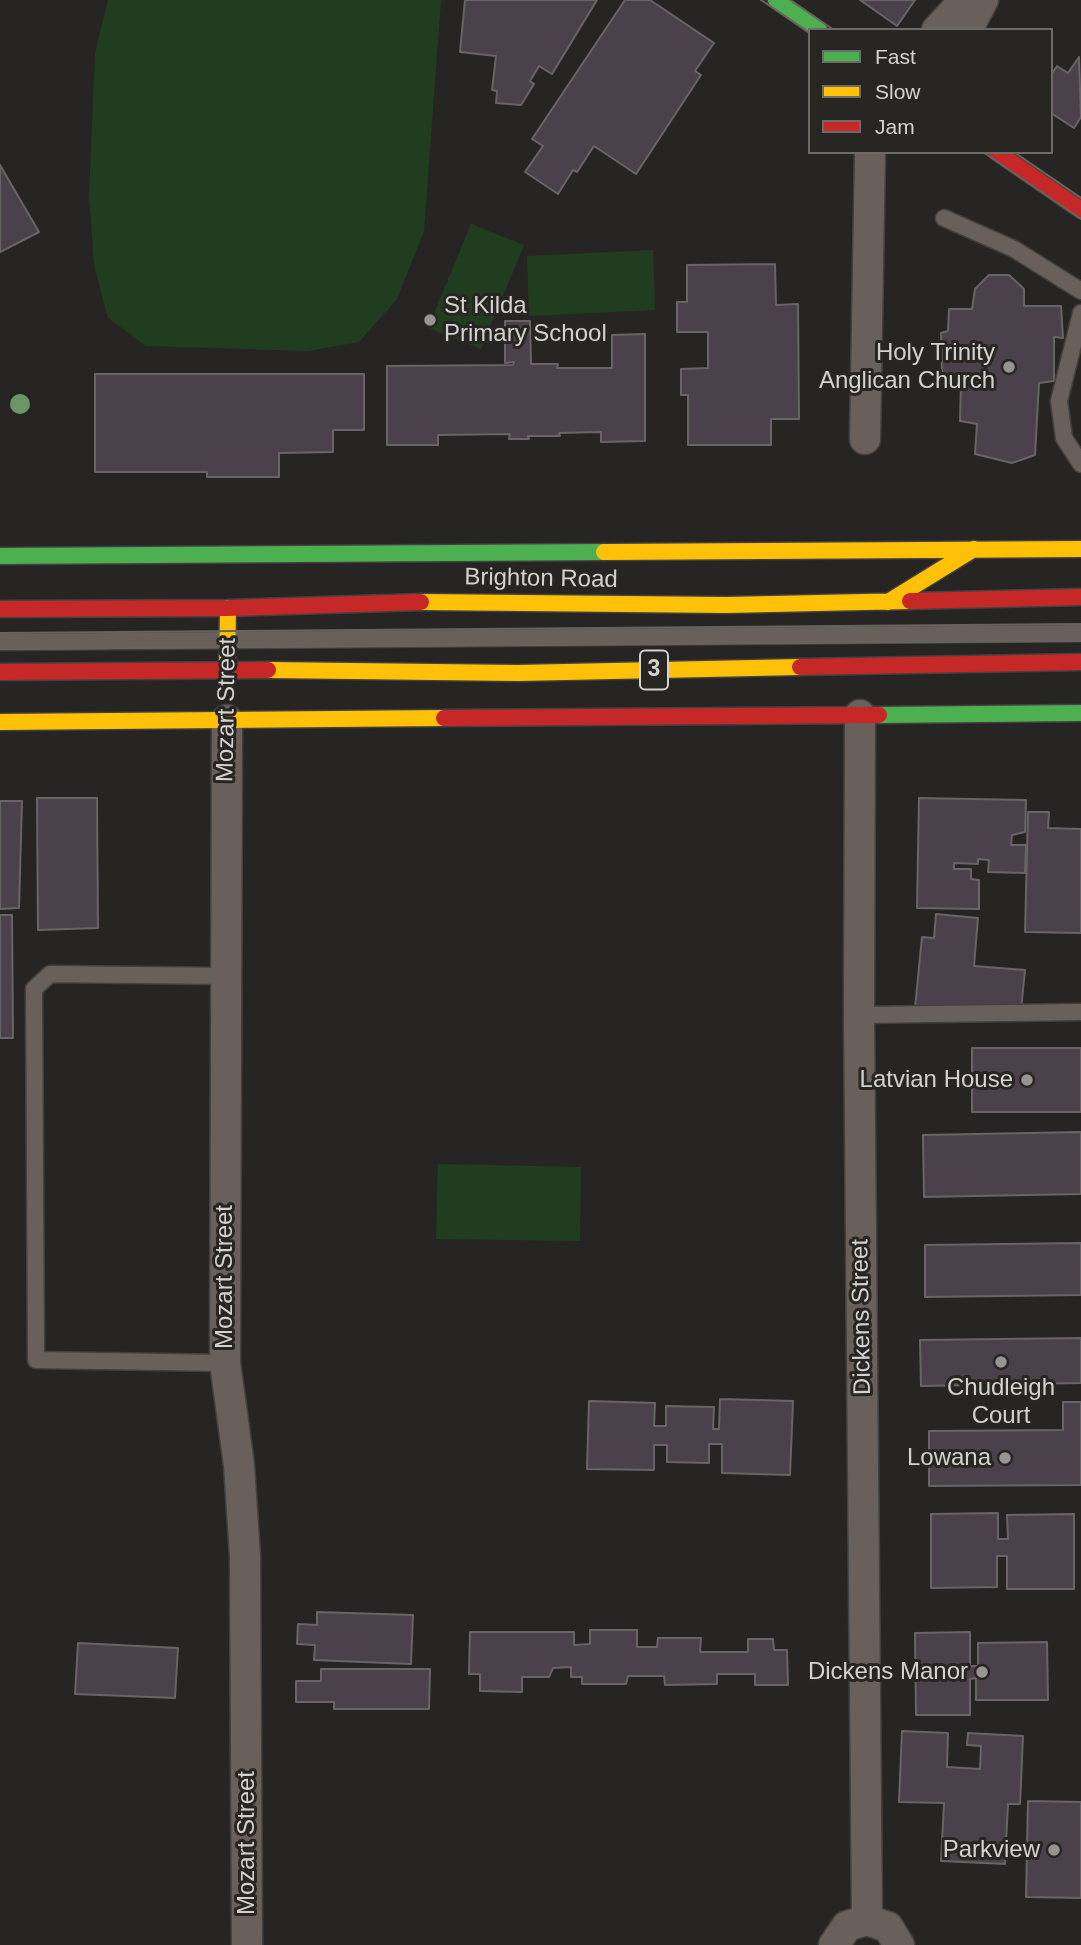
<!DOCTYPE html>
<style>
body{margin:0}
#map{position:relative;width:1081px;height:1945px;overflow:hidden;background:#272523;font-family:Helvetica,sans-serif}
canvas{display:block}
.legend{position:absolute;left:808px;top:28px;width:245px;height:126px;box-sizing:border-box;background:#282622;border:2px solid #6d6b68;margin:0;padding:9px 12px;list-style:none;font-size:21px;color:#d4d2d0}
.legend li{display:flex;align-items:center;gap:14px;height:35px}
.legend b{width:35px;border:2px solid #6d6b68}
</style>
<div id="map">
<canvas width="1081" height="1945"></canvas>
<ul class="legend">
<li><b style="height:9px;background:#4caf50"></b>Fast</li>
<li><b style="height:9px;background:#ffc107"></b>Slow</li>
<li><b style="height:9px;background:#c62828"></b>Jam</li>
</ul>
</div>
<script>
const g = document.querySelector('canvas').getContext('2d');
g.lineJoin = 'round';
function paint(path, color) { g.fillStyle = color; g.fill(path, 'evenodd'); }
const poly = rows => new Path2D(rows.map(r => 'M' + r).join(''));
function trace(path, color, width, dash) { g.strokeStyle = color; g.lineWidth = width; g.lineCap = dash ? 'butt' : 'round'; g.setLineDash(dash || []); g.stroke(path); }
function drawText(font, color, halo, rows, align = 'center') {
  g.font = font + ' Helvetica,sans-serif'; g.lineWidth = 6; g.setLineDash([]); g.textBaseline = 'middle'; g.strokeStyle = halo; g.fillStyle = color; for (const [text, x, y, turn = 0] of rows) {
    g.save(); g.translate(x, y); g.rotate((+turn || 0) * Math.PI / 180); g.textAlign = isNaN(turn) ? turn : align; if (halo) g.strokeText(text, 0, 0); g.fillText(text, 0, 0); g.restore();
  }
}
paint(poly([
 [108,0,441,0,424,231,397,299,359,342,308,351,146,346,108,318,94,265,89,195,95,53],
 [471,224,524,245,481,349,428,328],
 [653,250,655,310,529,316,527,256],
 [438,1164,581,1167,580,1241,436,1239]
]), '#213d1f');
const building = poly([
 [465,0,597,0,552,74,539,66,530,81,534,84,521,105,496,103,497,91,492,90,496,56,460,52,465,0],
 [625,0,650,0,714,43,695,71,701,75,636,174,594,146,577,172,573,170,558,194,525,172,543,146,532,139,625,0],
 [860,0,915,0,897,26,860,0],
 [1079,57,1081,117,1074,128,1051,113,1051,75,1057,66,1068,73,1079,57],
 [0,165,39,232,0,252,0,165],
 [775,264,776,305,798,304,799,419,771,419,771,445,688,445,688,395,681,395,681,369,708,368,708,332,677,332,677,302,687,302,687,265,775,264],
 [989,275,1009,275,1024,289,1024,306,1061,306,1063,338,1054,337,1054,381,1039,383,1035,455,1012,463,975,454,977,424,960,421,961,379,942,376,941,333,948,331,949,309,972,309,975,289,989,275],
 [505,321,530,321,531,364,558,364,557,368,612,368,612,335,645,334,645,441,601,442,601,432,559,433,560,436,528,436,529,439,509,439,510,434,438,435,438,445,387,445,387,366,513,365,514,362,505,363,505,321],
 [95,374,364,374,364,430,333,430,333,452,279,453,279,477,207,477,207,472,95,472,95,374],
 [37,798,97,798,98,928,38,930,37,798],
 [919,798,1026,800,1025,832,1012,835,1011,845,1026,845,1025,873,988,872,989,860,978,859,978,864,954,863,954,869,971,869,971,879,979,880,979,909,917,908,919,798],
 [0,801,22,801,19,908,0,909,0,801],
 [1028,812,1049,812,1048,828,1081,829,1081,933,1025,932,1028,812],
 [936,914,978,918,974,966,1025,970,1021,1010,964,1005,963,1013,915,1008,922,937,934,938,936,914],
 [0,915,12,915,13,1038,0,1038,0,915],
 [972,1048,1081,1048,1081,1112,972,1112,972,1048],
 [1081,1132,1081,1194,924,1197,923,1135,1081,1132],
 [1081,1243,1081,1295,925,1297,925,1245,1081,1243],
 [1081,1338,1081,1383,921,1386,920,1340,1081,1338],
 [720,1399,793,1401,790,1475,722,1473,722,1444,709,1444,709,1463,667,1462,667,1445,654,1445,654,1470,587,1469,589,1401,655,1403,654,1426,666,1426,666,1406,714,1407,713,1429,719,1429,720,1399],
 [1063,1402,1081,1402,1081,1485,929,1486,929,1431,1063,1430,1063,1402],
 [998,1513,998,1539,1008,1539,1007,1515,1074,1514,1074,1589,1007,1589,1007,1556,997,1556,997,1587,931,1588,931,1514,998,1513],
 [317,1612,413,1615,411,1664,314,1660,315,1645,297,1644,298,1624,317,1625,317,1612],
 [590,1630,637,1630,637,1647,657,1647,658,1638,701,1638,700,1652,748,1652,748,1639,773,1639,774,1650,787,1650,788,1685,755,1685,755,1674,717,1674,717,1684,665,1685,664,1676,628,1676,626,1684,582,1684,582,1677,571,1677,571,1667,553,1668,549,1677,522,1677,522,1692,480,1691,480,1674,469,1674,470,1632,574,1632,574,1645,590,1644,590,1630],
 [970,1632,970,1666,978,1666,978,1643,1047,1642,1048,1700,976,1700,976,1678,970,1679,970,1715,916,1715,915,1633,970,1632],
 [78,1643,178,1648,175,1698,75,1694,78,1643],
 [321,1669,430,1669,429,1709,334,1709,334,1702,296,1702,296,1681,321,1681,321,1669],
 [902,1731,948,1733,947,1767,980,1769,981,1746,967,1745,968,1733,1023,1736,1020,1804,1008,1804,1005,1864,941,1861,944,1803,899,1802,902,1731],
 [1028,1801,1081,1802,1081,1898,1026,1897,1028,1801]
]);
paint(building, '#4b414b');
trace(building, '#676565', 2);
const lane = poly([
 [944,218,1014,249,1081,291],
 [1081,313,1059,401,1064,438,1081,464],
 [0,642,1081,633],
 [859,1015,1081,1012],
 [225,1363,36,1360,34,989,50,974,225,976]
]);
const street = poly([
 [937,30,965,0],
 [967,30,983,0],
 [865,439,870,152],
 [860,715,859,1015,867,1920],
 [227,720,225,1363,239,1465,245,1556,247,1945],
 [834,1945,847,1926,867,1920,888,1927,899,1945]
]);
const fast = poly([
 [776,0,819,30],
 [0,556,604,552],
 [879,715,1081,713]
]);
const slow = poly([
 [604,552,1081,549],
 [421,602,726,605,910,601],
 [888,602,974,549],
 [227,670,228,608],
 [268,670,518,673,800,667],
 [0,722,444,718]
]);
const jam = poly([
 [997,152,1081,210],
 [910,601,1081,597],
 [0,609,228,608,421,602],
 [800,667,1081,662],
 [0,672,268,670],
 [444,718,879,715]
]);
trace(lane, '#424140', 19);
trace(street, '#424140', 33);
trace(fast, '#424140', 19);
trace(slow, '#424140', 19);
trace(jam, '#424140', 19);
trace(lane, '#69605b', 16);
trace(street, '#69605b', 30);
trace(fast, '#4caf50', 16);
trace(slow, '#ffc107', 16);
trace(jam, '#c62828', 16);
trace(poly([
 [761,0,810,33],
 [790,0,834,30],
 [983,152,1081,219],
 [1014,152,1081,198],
 [0,633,1081,624],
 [0,649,1081,641]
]), '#68635f', 2);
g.fillStyle = '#6d9668';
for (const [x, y] of [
 [20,404]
]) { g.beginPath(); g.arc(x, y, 10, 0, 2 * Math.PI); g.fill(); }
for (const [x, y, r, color] of [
 [430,320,7,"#979593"],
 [1009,367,7,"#979593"],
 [1027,1080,7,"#979593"],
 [1001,1362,7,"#979593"],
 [1005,1458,7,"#979593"],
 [982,1672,7,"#979593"],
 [1054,1850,7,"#979593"]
]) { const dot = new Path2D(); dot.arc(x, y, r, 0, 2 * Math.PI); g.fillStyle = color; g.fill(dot); trace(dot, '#282622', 2.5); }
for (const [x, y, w] of [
 [654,670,28]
]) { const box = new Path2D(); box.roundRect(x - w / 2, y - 19.5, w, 39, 5); g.fillStyle = '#282622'; g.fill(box); trace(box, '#d4d2d0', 2); }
drawText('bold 23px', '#d4d2d0', null, [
 ["3",654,670]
]);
drawText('24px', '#d4d2d0', '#282622', [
 ["St Kilda",444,306,"left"],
 ["Primary School",444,334,"left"],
 ["Holy Trinity",995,353],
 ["Anglican Church",995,381],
 ["Latvian House",1013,1080],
 ["Chudleigh",1001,1388,"center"],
 ["Court",1001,1416,"center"],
 ["Lowana",991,1458],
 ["Dickens Manor",968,1672],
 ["Parkview",1040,1850]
], 'right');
drawText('24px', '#d4d2d0', '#282622', [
 ["Brighton Road",541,579,1],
 ["Mozart Street",227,710,-89],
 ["Mozart Street",225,1277,-90],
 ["Dickens Street",862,1317,-91],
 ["Mozart Street",247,1843,-90]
]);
</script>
